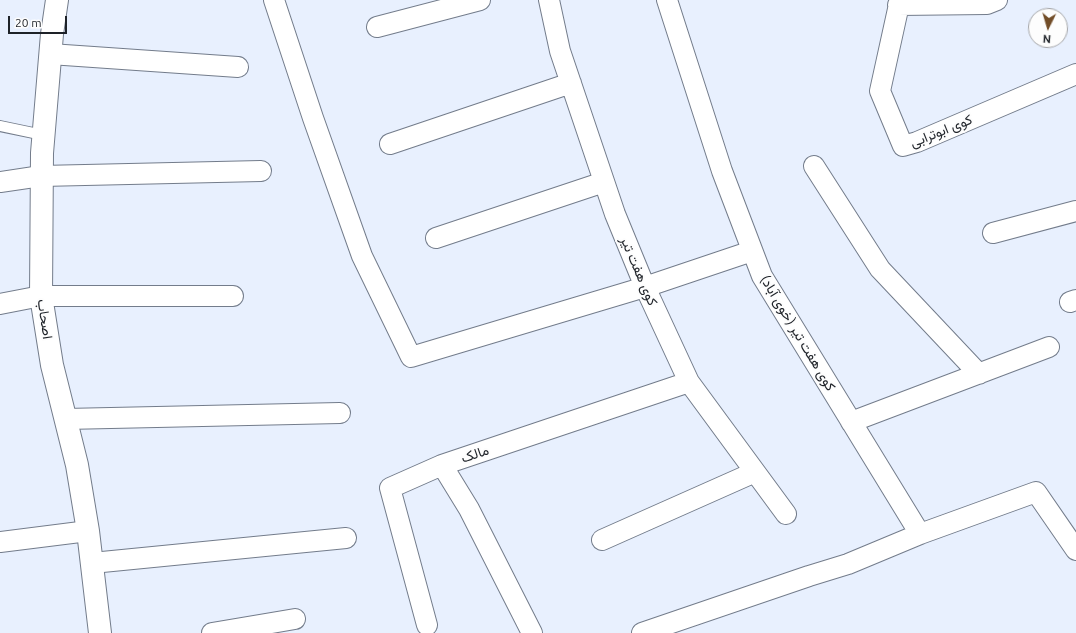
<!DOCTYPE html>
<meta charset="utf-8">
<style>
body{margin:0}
#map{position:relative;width:1076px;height:633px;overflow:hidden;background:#e8f0fe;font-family:Ubuntu,sans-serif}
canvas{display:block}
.north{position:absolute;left:1028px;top:8px;width:40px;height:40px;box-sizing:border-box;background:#fdfdfd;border:1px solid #a4a5a8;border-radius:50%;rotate:185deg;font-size:11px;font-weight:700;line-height:16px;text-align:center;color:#1e2228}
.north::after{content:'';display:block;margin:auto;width:14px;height:18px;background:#724d28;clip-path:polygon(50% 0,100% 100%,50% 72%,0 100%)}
.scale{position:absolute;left:8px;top:16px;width:59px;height:18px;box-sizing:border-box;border:2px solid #1e2228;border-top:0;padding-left:5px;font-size:12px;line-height:14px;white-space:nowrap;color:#1e2228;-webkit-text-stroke:3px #fdfdfd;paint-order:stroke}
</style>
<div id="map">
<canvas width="1076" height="633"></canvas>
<div class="north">N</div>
<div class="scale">20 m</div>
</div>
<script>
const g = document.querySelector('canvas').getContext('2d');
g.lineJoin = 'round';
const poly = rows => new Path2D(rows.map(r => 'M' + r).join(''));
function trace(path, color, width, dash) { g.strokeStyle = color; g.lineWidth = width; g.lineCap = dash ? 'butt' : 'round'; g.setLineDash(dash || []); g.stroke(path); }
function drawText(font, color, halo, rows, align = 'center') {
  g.font = font + ' Ubuntu,Vazirmatn,sans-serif'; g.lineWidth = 4; g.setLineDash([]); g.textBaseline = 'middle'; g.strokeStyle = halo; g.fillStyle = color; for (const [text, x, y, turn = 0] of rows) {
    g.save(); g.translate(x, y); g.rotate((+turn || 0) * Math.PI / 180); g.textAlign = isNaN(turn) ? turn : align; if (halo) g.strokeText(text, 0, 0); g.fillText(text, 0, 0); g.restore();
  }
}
const lane = poly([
 [0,126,43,135]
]);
const street = poly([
 [274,0,313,118,362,256,411,357,645,287,752,251],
 [549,0,560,51,615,214,645,287,689,382,786,514],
 [667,0,722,171,762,276,920,534,1036,492,1076,550],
 [900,0,880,91,903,146,917,142,1076,74],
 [898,5,987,4,997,0],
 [377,27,480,0],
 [50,54,238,67],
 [390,144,571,83],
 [814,166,880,269,979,374],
 [0,182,41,176,261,171],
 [993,233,1076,211],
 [436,238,604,182],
 [1070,302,1076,300],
 [0,304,41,296,233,296],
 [65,419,340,413],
 [851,422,1049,347],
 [602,540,755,472],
 [0,542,88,531],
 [92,563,346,538],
 [427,625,390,488,442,465],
 [212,633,295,619],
 [532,633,469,509,442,465,689,382],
 [642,633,809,576,848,564,920,534]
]);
const secondary = poly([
 [57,0,52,34,42,153,41,296,52,365,77,465,88,531,100,633]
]);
trace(lane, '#737c8b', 12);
trace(street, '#737c8b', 22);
trace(secondary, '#737c8b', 24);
trace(lane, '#fff', 10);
trace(street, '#fff', 20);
trace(secondary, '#fff', 22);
drawText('14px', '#1e2228', '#fdfdfd', [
 ["کوی ابوترابی",941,131,-22],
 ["کوی هفت تیر",639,271,67],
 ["اصحاب",45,319,82],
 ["کوی هفت تیر (خوی آباد)",798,333,59],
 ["مالک",475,454,-19]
]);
</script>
